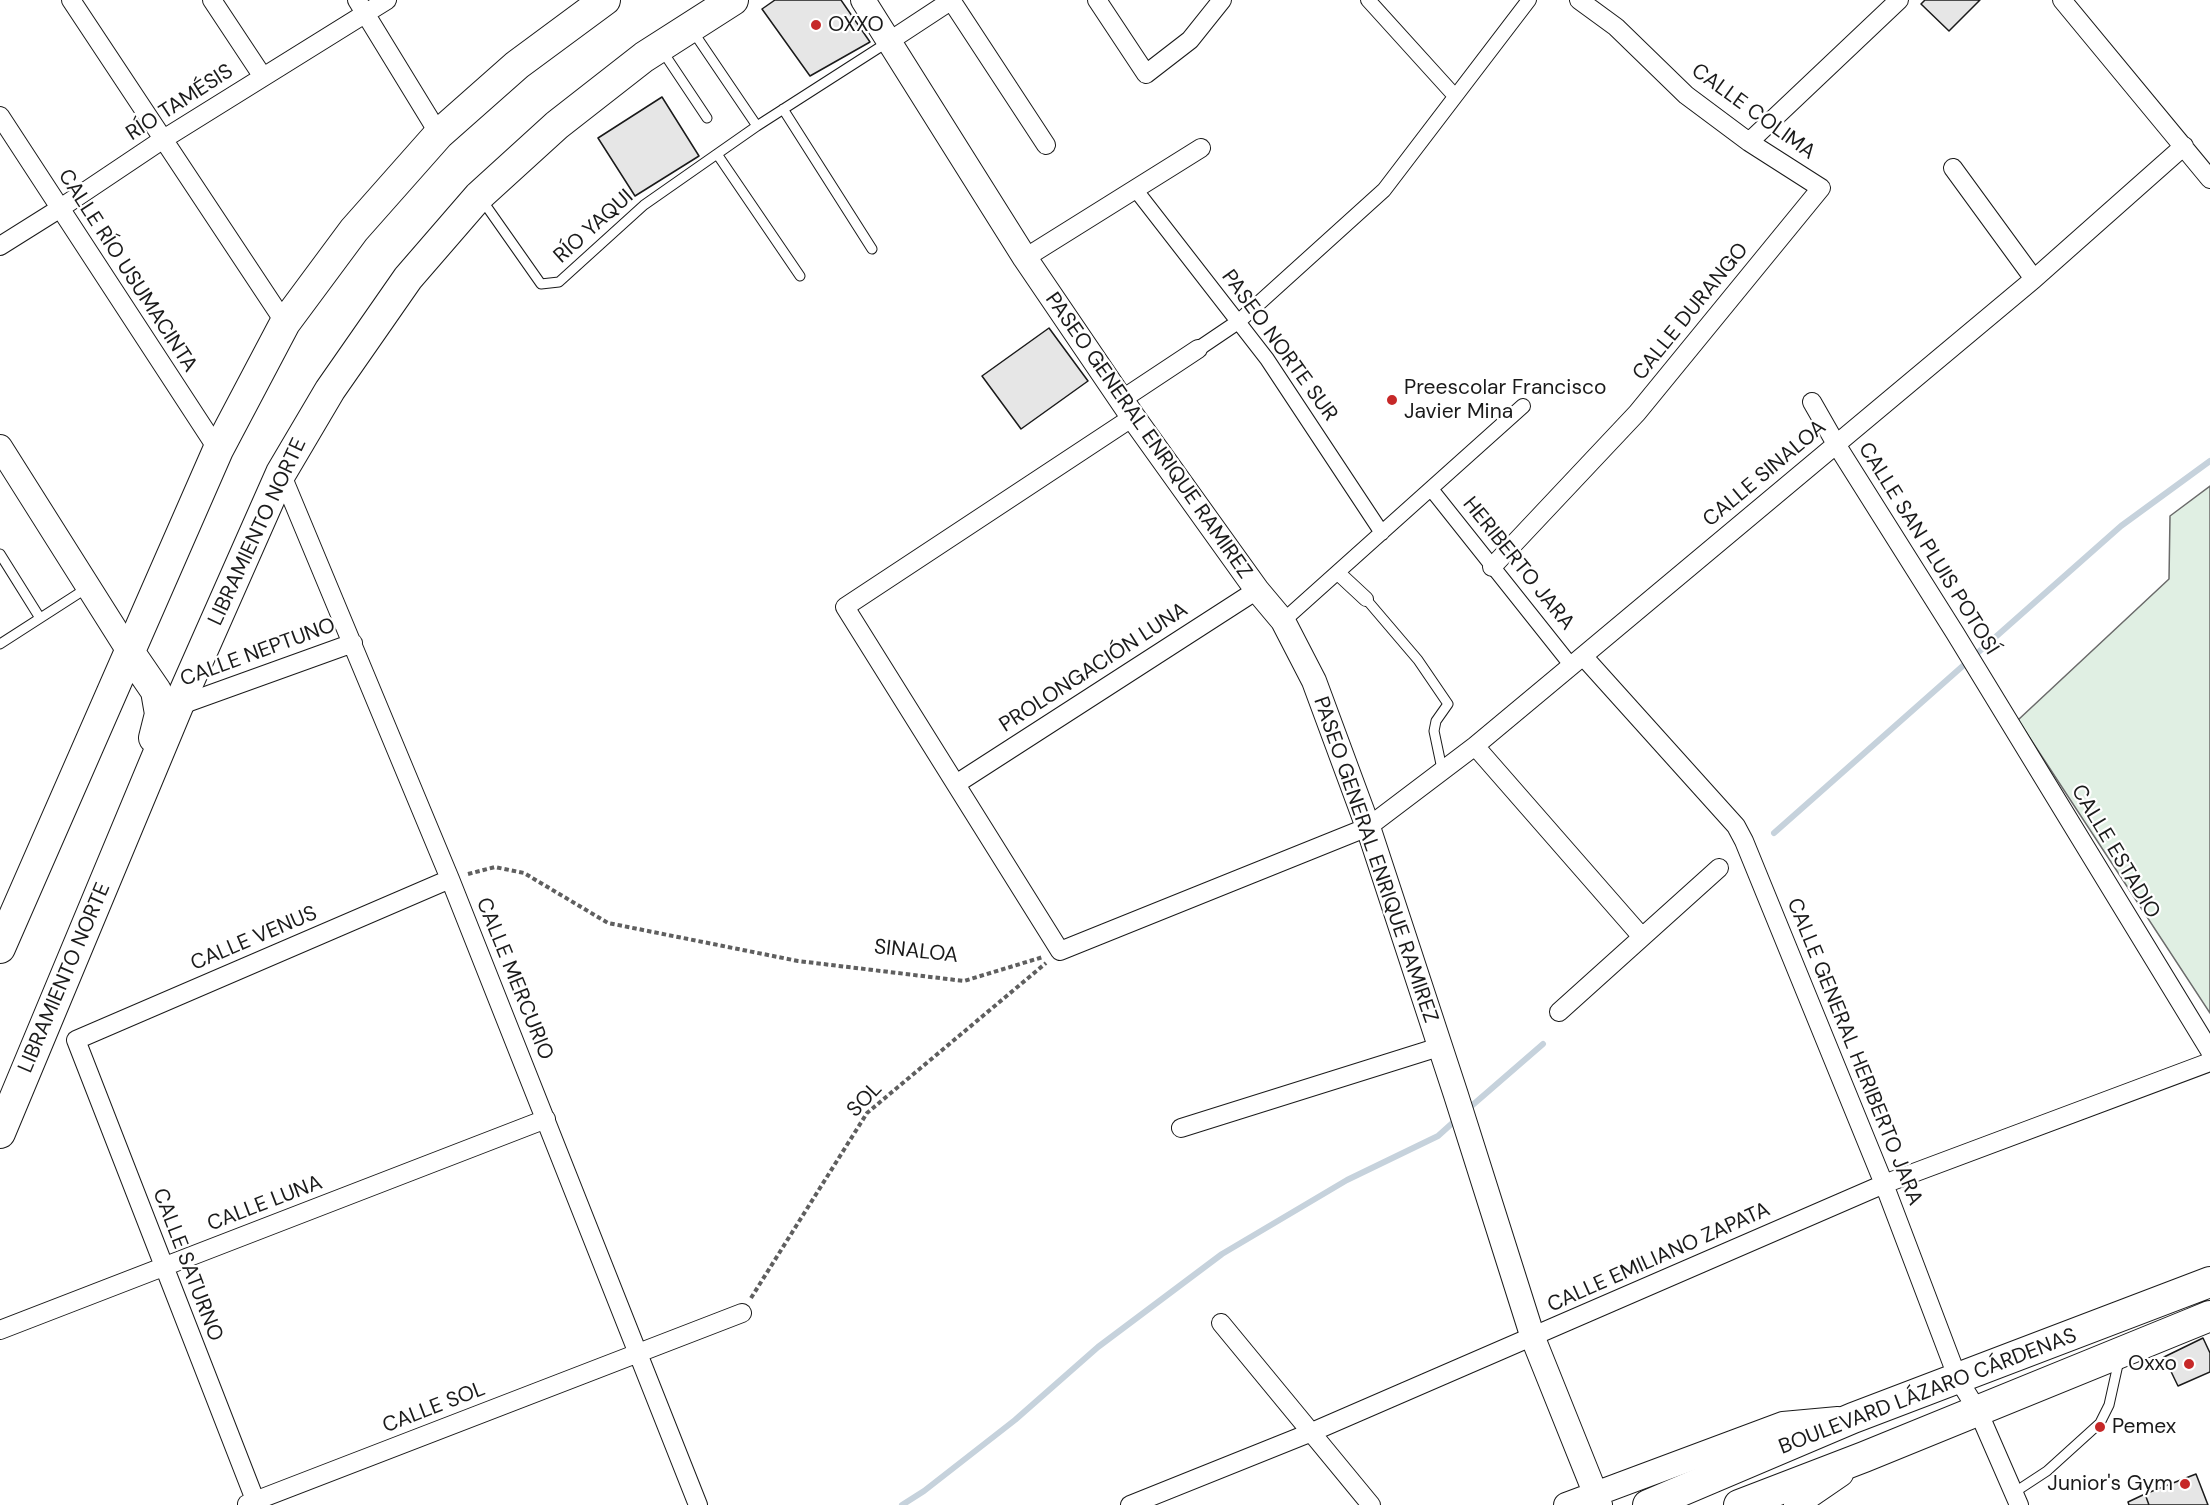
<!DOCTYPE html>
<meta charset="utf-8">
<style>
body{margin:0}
canvas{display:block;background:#fff}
</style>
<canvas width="2210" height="1505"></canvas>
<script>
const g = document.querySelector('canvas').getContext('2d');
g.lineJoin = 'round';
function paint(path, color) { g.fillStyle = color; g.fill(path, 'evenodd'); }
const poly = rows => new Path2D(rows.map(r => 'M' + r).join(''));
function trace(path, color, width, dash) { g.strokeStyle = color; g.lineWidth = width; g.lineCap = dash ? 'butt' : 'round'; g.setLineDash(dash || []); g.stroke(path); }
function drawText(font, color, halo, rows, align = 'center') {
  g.font = font + ' "DM Sans",sans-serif'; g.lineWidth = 4.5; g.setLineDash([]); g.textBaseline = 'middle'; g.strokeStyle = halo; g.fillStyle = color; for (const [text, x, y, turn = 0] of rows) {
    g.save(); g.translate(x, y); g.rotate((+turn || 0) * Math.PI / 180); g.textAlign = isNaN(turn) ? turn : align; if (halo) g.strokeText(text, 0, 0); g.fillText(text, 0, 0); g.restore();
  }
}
const green = poly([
 [2210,486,2210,1013,2018,720,2169,579,2170,516,2210,486]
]);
paint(green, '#e0efe3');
trace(green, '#6a6a6a', 1.5);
trace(poly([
 [1774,833,2121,526,2210,461],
 [1468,1109,1543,1044],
 [902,1505,924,1491,1015,1420,1098,1347,1222,1254,1347,1180,1438,1136,1458,1118]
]), '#c6d2dc', 6);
const building = poly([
 [775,0,841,0,870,42,810,76,762,9,775,0],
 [1925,0,1980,0,1949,31,1921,4,1925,0],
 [662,97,699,156,635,196,598,138,662,97],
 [1049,328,1088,381,1021,429,982,376,1049,328],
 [2203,1338,2210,1353,2210,1372,2178,1386,2164,1357,2203,1338],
 [2196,1474,2208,1505,2149,1505,2145,1494,2196,1474],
 [2145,1494,2149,1505,2129,1505,2128,1502,2145,1494]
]);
paint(building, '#e6e6e6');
trace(building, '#1a1a1a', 1.5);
const service = poly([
 [692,30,757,126],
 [661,49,707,118],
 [783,109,872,249],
 [717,154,800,276],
 [482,200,541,284,559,282,644,205,757,126,888,42],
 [0,554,40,618],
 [1366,599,1418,660,1448,704,1436,721,1434,731,1442,769],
 [0,644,87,588],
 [2015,1492,2047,1471,2100,1423,2109,1405,2119,1360]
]);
const pedestrian = poly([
 [1368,0,1455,96],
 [1135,189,1267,359,1382,533],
 [1198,349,1238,322,1384,190,1529,0],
 [1431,489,1571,665],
 [1338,573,1366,599],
 [1283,621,1523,406]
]);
const minor = poly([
 [71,0,285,323],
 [212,0,263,77],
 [357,0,439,134],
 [951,0,1046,145],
 [1097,0,1146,74,1190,40,1222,0],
 [2062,0,2210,179],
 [888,42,952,0],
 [0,116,218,450],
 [1749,142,1899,0],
 [1953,168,2034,279],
 [0,246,59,209,162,140,387,0],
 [1025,258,1201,148],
 [1121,400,1198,349],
 [1812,402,1836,444,1955,633,2210,1051],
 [1133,417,845,607,1060,951,1368,827,1475,746,1583,656,2034,279,2184,146],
 [281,473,450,879,698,1505],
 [1492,567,1637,413,1821,188,1749,142,1686,95,1616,27,1579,0],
 [1583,656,1736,826,1744,841,1884,1184,1958,1379,1978,1411,2019,1505],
 [178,706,353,643],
 [1475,746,1642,937],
 [956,784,1257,590],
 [1559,1012,1719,868],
 [1181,1128,1439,1047],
 [1221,1323,1371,1505],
 [0,1330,546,1119],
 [247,1504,742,1313],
 [257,1505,76,1040,450,879],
 [1130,1505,1312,1432,1884,1184,2210,1062]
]);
const tertiary = poly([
 [863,0,1025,258,1133,417,1257,590,1283,621,1314,681,1368,827,1456,1095,1533,1338,1600,1505],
 [0,447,130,653],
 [1566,1505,1783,1424,1838,1419],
 [1796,1505,1841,1474]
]);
const primary = poly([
 [130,653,156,691,160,714,154,738],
 [0,948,218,450,285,323,354,230,439,134,517,65,605,0],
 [0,1133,178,706,281,473,330,390,408,278,479,196,557,125,644,57,733,0],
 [1648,1505,1853,1418,2210,1282],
 [1739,1505,1864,1457,2210,1316]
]);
trace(service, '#1a1a1a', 11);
trace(pedestrian, '#1a1a1a', 16);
trace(minor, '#1a1a1a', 20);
trace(tertiary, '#1a1a1a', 26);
trace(primary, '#1a1a1a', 32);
trace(poly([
 [468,874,495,867,524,873,608,923,798,961,964,981,1043,957],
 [751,1298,867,1113,1046,963]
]), '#5f5f5f', 4, [4.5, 3]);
trace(service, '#fff', 9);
trace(pedestrian, '#fff', 14);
trace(minor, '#fff', 18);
trace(tertiary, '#fff', 24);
trace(primary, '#fff', 30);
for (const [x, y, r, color] of [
 [816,25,6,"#c62828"],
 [1392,400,6,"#c62828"],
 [2189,1364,6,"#c62828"],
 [2100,1427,6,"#c62828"],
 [2185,1484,6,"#c62828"]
]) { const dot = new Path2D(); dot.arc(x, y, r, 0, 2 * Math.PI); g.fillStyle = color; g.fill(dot); trace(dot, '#fff', 2); }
drawText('21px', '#1a1a1a', '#fff', [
 ["OXXO",828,25],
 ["Preescolar Francisco",1404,388],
 ["Javier Mina",1404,412],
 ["Oxxo",2177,1364,"right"],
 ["Pemex",2112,1427],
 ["Junior's Gym",2173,1484,"right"]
], 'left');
drawText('21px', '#1a1a1a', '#fff', [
 ["RÍO TAMÉSIS",180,103,-33],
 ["CALLE COLIMA",1753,112,36],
 ["RÍO YAQUI",594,227,-42],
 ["CALLE RÍO USUMACINTA",127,271,57],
 ["CALLE DURANGO",1691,312,-51],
 ["PASEO NORTE SUR",1279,346,54],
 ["PASEO GENERAL ENRIQUE RAMIREZ",1148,436,55],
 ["CALLE SINALOA",1765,474,-40],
 ["LIBRAMIENTO NORTE",258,532,-65],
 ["CALLE SAN PLUIS POTOSÍ",1928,549,58],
 ["HERIBERTO JARA",1518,564,51],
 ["CALLE NEPTUNO",258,653,-20],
 ["PROLONGACIÓN LUNA",1094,668,-33],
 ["CALLE ESTADIO",2115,852,59],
 ["PASEO GENERAL ENRIQUE RAMIREZ",1375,860,71],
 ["CALLE VENUS",254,939,-23],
 ["SINALOA",916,952,6],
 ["LIBRAMIENTO NORTE",65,978,-67],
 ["CALLE MERCURIO",514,979,68],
 ["CALLE GENERAL HERIBERTO JARA",1854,1052,68],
 ["SOL",865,1100,-46],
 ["CALLE LUNA",265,1204,-21],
 ["CALLE EMILIANO ZAPATA",1659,1258,-24],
 ["CALLE SATURNO",187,1265,69],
 ["BOULEVARD LÁZARO CÁRDENAS",1928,1392,-21],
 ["CALLE SOL",434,1408,-21]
]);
</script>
